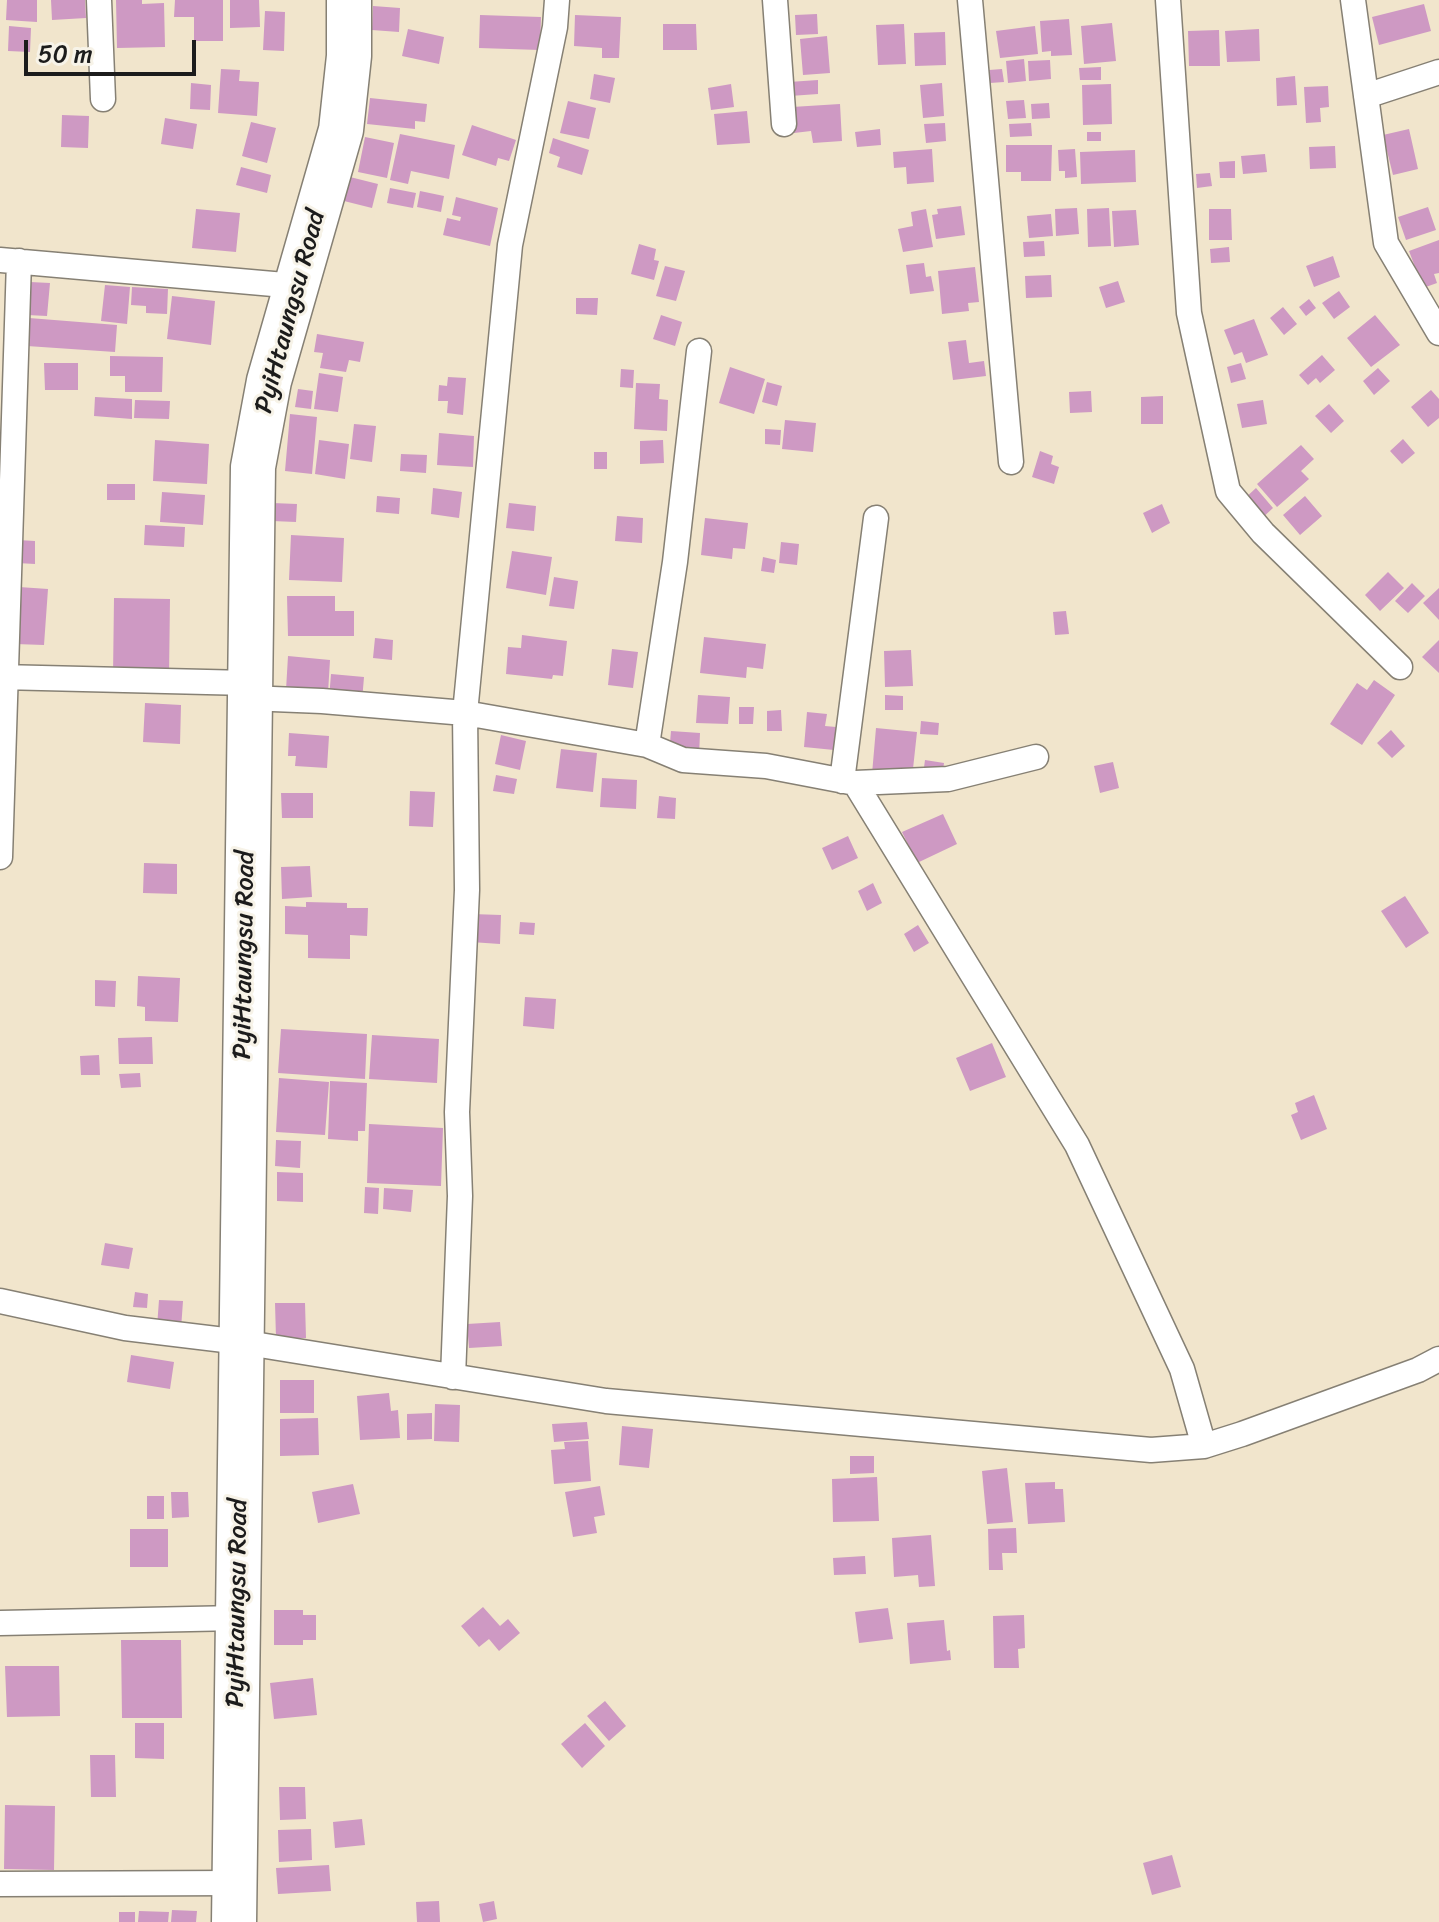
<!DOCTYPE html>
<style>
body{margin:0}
#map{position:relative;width:1439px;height:1922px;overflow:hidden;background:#f1e5cc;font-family:Sriracha,sans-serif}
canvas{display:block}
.scale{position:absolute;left:24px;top:40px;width:172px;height:36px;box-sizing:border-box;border:4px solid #1c1c1c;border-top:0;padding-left:10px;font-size:24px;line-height:28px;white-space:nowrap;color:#1c1c1c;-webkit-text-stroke:6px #f7f3e8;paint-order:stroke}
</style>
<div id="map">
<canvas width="1439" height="1922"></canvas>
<div class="scale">50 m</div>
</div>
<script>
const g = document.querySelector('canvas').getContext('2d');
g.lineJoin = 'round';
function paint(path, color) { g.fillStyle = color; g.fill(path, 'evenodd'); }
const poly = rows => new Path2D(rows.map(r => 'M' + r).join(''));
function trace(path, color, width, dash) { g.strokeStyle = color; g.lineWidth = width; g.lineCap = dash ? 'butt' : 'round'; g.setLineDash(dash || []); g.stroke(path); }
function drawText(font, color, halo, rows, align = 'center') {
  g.font = font + ' Sriracha,sans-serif'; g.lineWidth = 6; g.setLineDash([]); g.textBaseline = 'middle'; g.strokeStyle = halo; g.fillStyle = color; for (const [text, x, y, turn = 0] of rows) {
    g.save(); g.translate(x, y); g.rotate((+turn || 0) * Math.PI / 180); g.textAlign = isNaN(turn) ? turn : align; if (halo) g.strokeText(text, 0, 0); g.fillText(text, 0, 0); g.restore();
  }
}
paint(poly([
 [7,0,37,0,37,22,6,20],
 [51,0,85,0,86,18,52,20],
 [116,0,142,0,142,4,164,3,165,47,117,48],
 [175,0,223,0,223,41,194,41,194,17,174,17],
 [230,0,259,0,260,27,230,28],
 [1424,4,1431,31,1379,45,1372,17],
 [373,6,400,8,399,32,372,30],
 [265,11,285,12,284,51,263,50],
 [817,14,818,34,796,35,795,15],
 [480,15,541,17,540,50,479,48],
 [575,15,621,17,619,58,602,58,602,48,574,46],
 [1069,19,1072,55,1051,56,1051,51,1042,52,1040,21],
 [1112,23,1116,61,1084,64,1081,26],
 [663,24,696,24,697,50,663,50],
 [904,24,906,64,878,65,876,25],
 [9,26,31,28,30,52,8,51],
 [1035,26,1038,54,1000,58,996,31],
 [408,29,444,37,439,64,402,56],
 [1259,29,1260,61,1227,62,1225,31],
 [1219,30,1220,66,1189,66,1188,31],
 [945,32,946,65,915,66,914,33],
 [827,36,830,73,803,75,800,39],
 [1024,59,1026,81,1008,83,1006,61],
 [1050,60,1051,79,1029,81,1028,61],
 [1101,67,1101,80,1080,80,1079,68],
 [221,69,240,70,239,81,259,82,257,116,218,113],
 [1002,69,1004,82,990,83,989,70],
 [594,74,615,78,610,103,590,99],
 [1295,76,1297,105,1277,106,1276,78],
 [818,80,818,94,790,96,789,82],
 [191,83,211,85,210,110,190,109],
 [942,83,944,116,923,118,920,85],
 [731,84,734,107,711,110,708,88],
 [1111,84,1112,124,1083,125,1082,85],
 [1328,86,1329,107,1320,108,1321,122,1306,123,1304,87],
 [370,98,427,104,425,122,415,121,415,129,367,124],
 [1024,100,1026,118,1008,119,1006,101],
 [568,101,596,108,589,139,560,133],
 [1049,103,1050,118,1032,119,1031,104],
 [840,104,842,141,813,143,811,131,794,133,792,107],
 [747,111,750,143,717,145,714,114],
 [62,115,89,116,88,148,61,147],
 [165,118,197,124,193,149,161,144],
 [251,122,276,128,267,163,242,156],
 [945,123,946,141,926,143,924,124],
 [1031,123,1032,136,1010,137,1009,124],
 [472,125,516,140,509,161,498,158,496,166,462,155],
 [880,129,881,145,857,147,855,132],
 [1409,129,1418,169,1393,175,1383,135],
 [1087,132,1101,132,1101,141,1087,141],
 [400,134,455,145,449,179,411,171,408,184,390,180],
 [365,137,394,143,387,178,358,172],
 [553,138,589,150,582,175,557,167,560,157,549,153],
 [1006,145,1052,145,1051,181,1021,181,1021,172,1006,172],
 [1335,146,1336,168,1310,169,1309,147],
 [932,149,934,182,907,184,906,167,894,168,893,152],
 [1075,149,1077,177,1065,178,1065,171,1059,171,1058,150],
 [1135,150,1136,182,1081,184,1080,152],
 [1265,154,1267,172,1243,174,1241,156],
 [1235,161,1235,178,1220,178,1219,162],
 [241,167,271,175,267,193,236,185],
 [1210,173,1212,186,1197,188,1196,174],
 [350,177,378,184,372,208,344,201],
 [390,188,416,193,413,208,387,203],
 [420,191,444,196,441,212,417,207],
 [456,197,498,208,490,246,443,235,447,218,460,221,461,217,452,215],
 [961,206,965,235,936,239,932,215,938,214,937,209],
 [1428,207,1436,230,1406,240,1398,217],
 [1077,208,1079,234,1056,236,1055,209],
 [1109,208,1111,246,1088,247,1087,209],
 [196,209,240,213,236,252,192,248],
 [926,209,933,247,903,252,898,229,913,226,911,212],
 [1209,209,1231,209,1232,240,1209,240],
 [1136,210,1139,245,1114,247,1112,211],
 [1051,214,1053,236,1029,238,1027,216],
 [1439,240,1439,273,1434,274,1437,283,1423,288,1409,251],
 [1044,241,1045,256,1024,257,1023,242],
 [639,244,656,249,654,260,659,261,654,280,631,274],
 [1229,247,1230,262,1211,263,1210,249],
 [1333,256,1340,277,1314,287,1306,266],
 [924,263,926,277,931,276,934,291,910,294,906,265],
 [665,266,685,271,676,301,656,296],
 [975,267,979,302,968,303,969,311,942,314,938,271],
 [1051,275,1052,297,1026,298,1025,276],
 [1118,281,1125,302,1106,308,1099,287],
 [30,282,50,283,47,316,27,315],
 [105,285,130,287,127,324,101,321],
 [132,287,168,289,167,314,146,313,146,306,131,305],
 [1339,291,1350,307,1334,319,1322,303],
 [172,296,215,301,211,345,167,339],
 [576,298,598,298,597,315,576,314],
 [1309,299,1316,308,1306,316,1299,307],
 [1283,307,1297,324,1284,335,1270,318],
 [661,315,682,322,675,346,653,339],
 [1375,315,1400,345,1371,367,1347,338],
 [29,318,117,325,115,352,27,346],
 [1254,319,1268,355,1246,363,1242,352,1234,355,1224,330],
 [317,334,364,342,360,362,349,360,346,372,320,368,323,353,314,352],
 [966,340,969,363,984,361,986,376,953,380,948,342],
 [1322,355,1335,370,1320,383,1316,378,1308,385,1299,375],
 [110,356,163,357,162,392,125,392,125,376,110,376],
 [44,363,78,363,78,390,45,390],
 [1241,363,1246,379,1231,383,1227,367],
 [730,367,765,379,754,414,719,403],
 [1378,368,1390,381,1374,395,1363,381],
 [621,369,634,370,633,388,620,387],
 [319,373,343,377,338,412,314,409],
 [448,377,466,378,463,415,447,413,448,401,438,401,439,385,447,386],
 [767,382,782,386,777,406,762,402],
 [636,383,660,384,659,399,668,400,667,431,634,429],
 [298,389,313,391,311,409,295,407],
 [1431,390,1439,399,1439,418,1428,427,1411,407],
 [1091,391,1092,412,1070,413,1069,392],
 [1163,396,1163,424,1141,424,1141,397],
 [95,397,132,399,132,419,94,416],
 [135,400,170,401,169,419,134,418],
 [1263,400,1267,424,1242,428,1237,404],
 [1329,404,1344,421,1331,433,1315,416],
 [290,414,317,417,312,474,285,471],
 [785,420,816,423,813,452,782,449],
 [354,424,376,426,372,462,350,459],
 [765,429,781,430,780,445,765,444],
 [439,433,474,436,473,467,437,465],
 [1403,439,1415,453,1402,464,1390,451],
 [155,440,209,444,207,484,153,481],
 [319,440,349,444,345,479,315,474],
 [663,440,664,463,640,464,640,441],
 [1301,445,1314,459,1301,471,1309,479,1277,507,1257,484],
 [1040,451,1053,456,1051,464,1059,467,1054,484,1032,477],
 [594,452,607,452,607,469,594,469],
 [401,454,427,455,426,473,400,471],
 [107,484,135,484,135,500,107,500],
 [433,488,462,492,459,518,431,514],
 [1256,488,1273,508,1260,520,1243,500],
 [162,492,205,495,203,525,160,522],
 [377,496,400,498,399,514,376,512],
 [1305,496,1322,516,1300,535,1283,515],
 [272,503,297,504,296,522,272,521],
 [509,503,536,506,534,531,506,528],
 [1162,504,1170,523,1152,533,1143,513],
 [617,516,643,518,642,543,615,541],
 [705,518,748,523,745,549,733,548,732,559,701,555],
 [145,525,185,527,184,547,144,545],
 [291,535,344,538,342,582,289,580],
 [18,540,35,541,35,564,17,563],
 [781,542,799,544,797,565,779,563],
 [512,551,552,557,546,595,506,588],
 [763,557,776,560,774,573,761,571],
 [1388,572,1404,588,1380,611,1365,595],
 [554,577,578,581,574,609,549,606],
 [1412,583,1425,596,1408,613,1395,601],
 [19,587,48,589,44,645,15,644],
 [1439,588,1439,620,1423,603],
 [287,596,335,596,335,611,354,611,354,636,288,636],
 [114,598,170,599,169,677,113,676],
 [1066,611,1069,634,1055,635,1053,612],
 [522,635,567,641,563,676,553,675,552,679,506,674,508,647,521,648],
 [704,637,766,644,763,669,747,667,746,678,700,673],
 [375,638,393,640,392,660,373,658],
 [1439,640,1439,673,1422,657],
 [612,649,638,652,633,688,608,685],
 [911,650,913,686,885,687,884,651],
 [288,656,330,660,328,693,286,690],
 [331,674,364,677,362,701,329,699],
 [1374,680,1395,695,1362,745,1330,724,1357,683,1367,690],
 [698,695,730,697,728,724,696,723],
 [885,695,903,696,903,710,885,710],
 [145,703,181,705,180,744,143,742],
 [739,707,754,707,753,724,739,724],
 [781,710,782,731,767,731,767,711],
 [807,712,827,714,825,726,836,727,834,750,804,747],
 [921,721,939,723,938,735,920,734],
 [876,728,917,732,912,778,872,774],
 [1391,730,1405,746,1392,758,1377,743],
 [671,731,700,733,699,756,669,754],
 [289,733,329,736,327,768,295,766,296,756,288,756],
 [501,735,526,741,520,770,495,764],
 [561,749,597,753,593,792,556,788],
 [925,760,944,763,942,778,923,775],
 [1113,762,1119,788,1100,793,1094,766],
 [496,775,517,779,514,794,493,791],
 [602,778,637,780,636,809,600,807],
 [410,791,435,792,433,827,409,826],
 [281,793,313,793,313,818,282,818],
 [659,796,676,798,675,819,657,818],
 [943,814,957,844,917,863,902,832],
 [848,836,858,858,832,870,822,848],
 [144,863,177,864,177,894,143,893],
 [310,866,312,897,282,899,281,867],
 [873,883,882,903,867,911,858,891],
 [1405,896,1429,933,1406,948,1381,911],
 [306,902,347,903,347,908,368,908,367,936,350,935,350,959,308,958,308,935,285,934,285,906,306,907],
 [472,914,501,915,500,944,471,942],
 [520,922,535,923,534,935,519,934],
 [918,925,929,943,914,952,904,934],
 [138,976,180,978,178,1022,145,1021,145,1007,137,1006],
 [95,980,116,981,115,1007,95,1006],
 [525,997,556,999,554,1029,523,1026],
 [281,1029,367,1034,365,1079,278,1073],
 [372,1035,439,1039,437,1083,369,1079],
 [152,1037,153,1064,119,1064,118,1038],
 [992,1043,1006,1077,970,1091,956,1058],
 [99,1055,100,1075,81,1075,80,1056],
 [140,1073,141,1087,121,1088,119,1074],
 [279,1078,329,1082,325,1135,276,1132],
 [330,1081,367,1083,365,1131,358,1131,358,1141,328,1139],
 [1314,1095,1327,1129,1301,1140,1291,1115,1298,1112,1295,1103],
 [369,1124,443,1128,441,1186,367,1183],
 [276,1140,301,1141,300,1168,275,1166],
 [277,1172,303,1173,303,1202,277,1201],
 [365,1187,379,1188,378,1214,364,1213],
 [384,1188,413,1190,411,1212,383,1209],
 [105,1243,133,1248,129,1269,101,1265],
 [135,1292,148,1294,147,1308,133,1307],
 [159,1300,183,1301,181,1329,157,1327],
 [275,1303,305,1303,306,1338,276,1338],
 [500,1322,502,1346,469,1348,467,1324],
 [131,1355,174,1362,170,1389,127,1382],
 [280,1380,314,1380,314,1413,280,1413],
 [389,1393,391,1411,398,1410,400,1438,360,1440,357,1396],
 [435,1404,460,1405,459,1442,434,1441],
 [432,1413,432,1439,407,1440,407,1414],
 [318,1418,319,1455,280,1456,280,1419],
 [587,1422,589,1439,554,1442,552,1424],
 [622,1426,653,1429,649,1468,619,1465],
 [588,1441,591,1481,554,1484,551,1450,565,1449,564,1442],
 [850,1456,874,1456,874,1473,850,1474],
 [1007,1468,1013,1522,987,1524,982,1471],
 [877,1477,879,1521,833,1522,832,1479],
 [1055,1482,1055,1489,1063,1489,1065,1522,1028,1524,1025,1483],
 [353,1484,360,1514,318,1523,312,1492],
 [600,1486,605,1515,594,1517,597,1533,573,1537,565,1492],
 [171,1492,188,1492,189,1517,172,1518],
 [147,1496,164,1496,164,1519,147,1519],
 [1016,1528,1017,1553,1002,1553,1003,1570,989,1570,988,1529],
 [130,1529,168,1529,168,1567,130,1567],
 [931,1535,935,1586,919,1587,918,1575,894,1577,892,1538],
 [865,1556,866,1574,834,1575,833,1558],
 [483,1607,500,1626,508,1619,520,1633,499,1651,489,1639,479,1647,461,1626],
 [888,1608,893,1639,859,1643,855,1612],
 [274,1610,303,1610,303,1615,316,1615,316,1640,303,1640,303,1645,274,1645],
 [1024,1615,1025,1648,1018,1649,1019,1668,994,1668,993,1616],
 [944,1620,947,1651,950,1650,951,1660,910,1664,907,1623],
 [121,1640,181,1640,182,1718,122,1718],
 [5,1666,59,1666,60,1716,7,1717],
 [313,1678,317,1715,274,1719,270,1683],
 [605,1701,626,1726,609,1741,587,1716],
 [135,1723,164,1723,164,1759,135,1758],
 [585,1723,605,1746,582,1768,561,1744],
 [90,1755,115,1755,116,1797,91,1797],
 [279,1787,305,1787,306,1819,280,1820],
 [5,1805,55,1806,54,1870,4,1869],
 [362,1819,365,1845,335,1848,333,1822],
 [311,1829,312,1860,279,1862,278,1830],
 [1172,1855,1181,1887,1152,1895,1143,1863],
 [329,1865,331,1891,278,1894,276,1868],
 [439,1901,440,1922,417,1922,416,1902],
 [494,1901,497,1919,483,1922,479,1904],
 [172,1910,197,1911,196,1922,171,1922],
 [139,1911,169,1912,168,1922,138,1922],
 [119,1912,135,1912,135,1922,119,1922]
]), '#ce99c3');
const street = poly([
 [99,0,103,99],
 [775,0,784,124],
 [970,0,1011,462],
 [1168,0,1189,313,1228,491,1263,533,1400,667],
 [1353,0,1386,243,1439,333],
 [1366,96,1439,72],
 [0,260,296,286],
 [0,677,248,683],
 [248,698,322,701,465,713,647,745,683,760,766,766,855,783,948,779,1036,757],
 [647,745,675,562,699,351],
 [842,781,876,518],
 [855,783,1077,1145,1182,1369,1204,1446],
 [0,857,19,261],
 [0,1301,125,1328,241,1342,606,1401,1151,1450,1204,1446,1242,1434,1418,1370,1439,1359],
 [453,1377,460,1196,457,1112,467,890,465,713,510,245,555,27,557,0],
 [0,1623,238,1618],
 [0,1884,234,1883]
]);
const highway = poly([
 [234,1922,253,467,269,381,341,130,349,56,349,0]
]);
trace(street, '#868074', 27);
trace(highway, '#868074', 47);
trace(street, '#fff', 24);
trace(highway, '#fff', 44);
drawText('26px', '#1c1c1c', '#f7f3e8', [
 ["PyiHtaungsu Road",291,312,-75],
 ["PyiHtaungsu Road",245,955,-89],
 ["PyiHtaungsu Road",238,1603,-89]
]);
</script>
